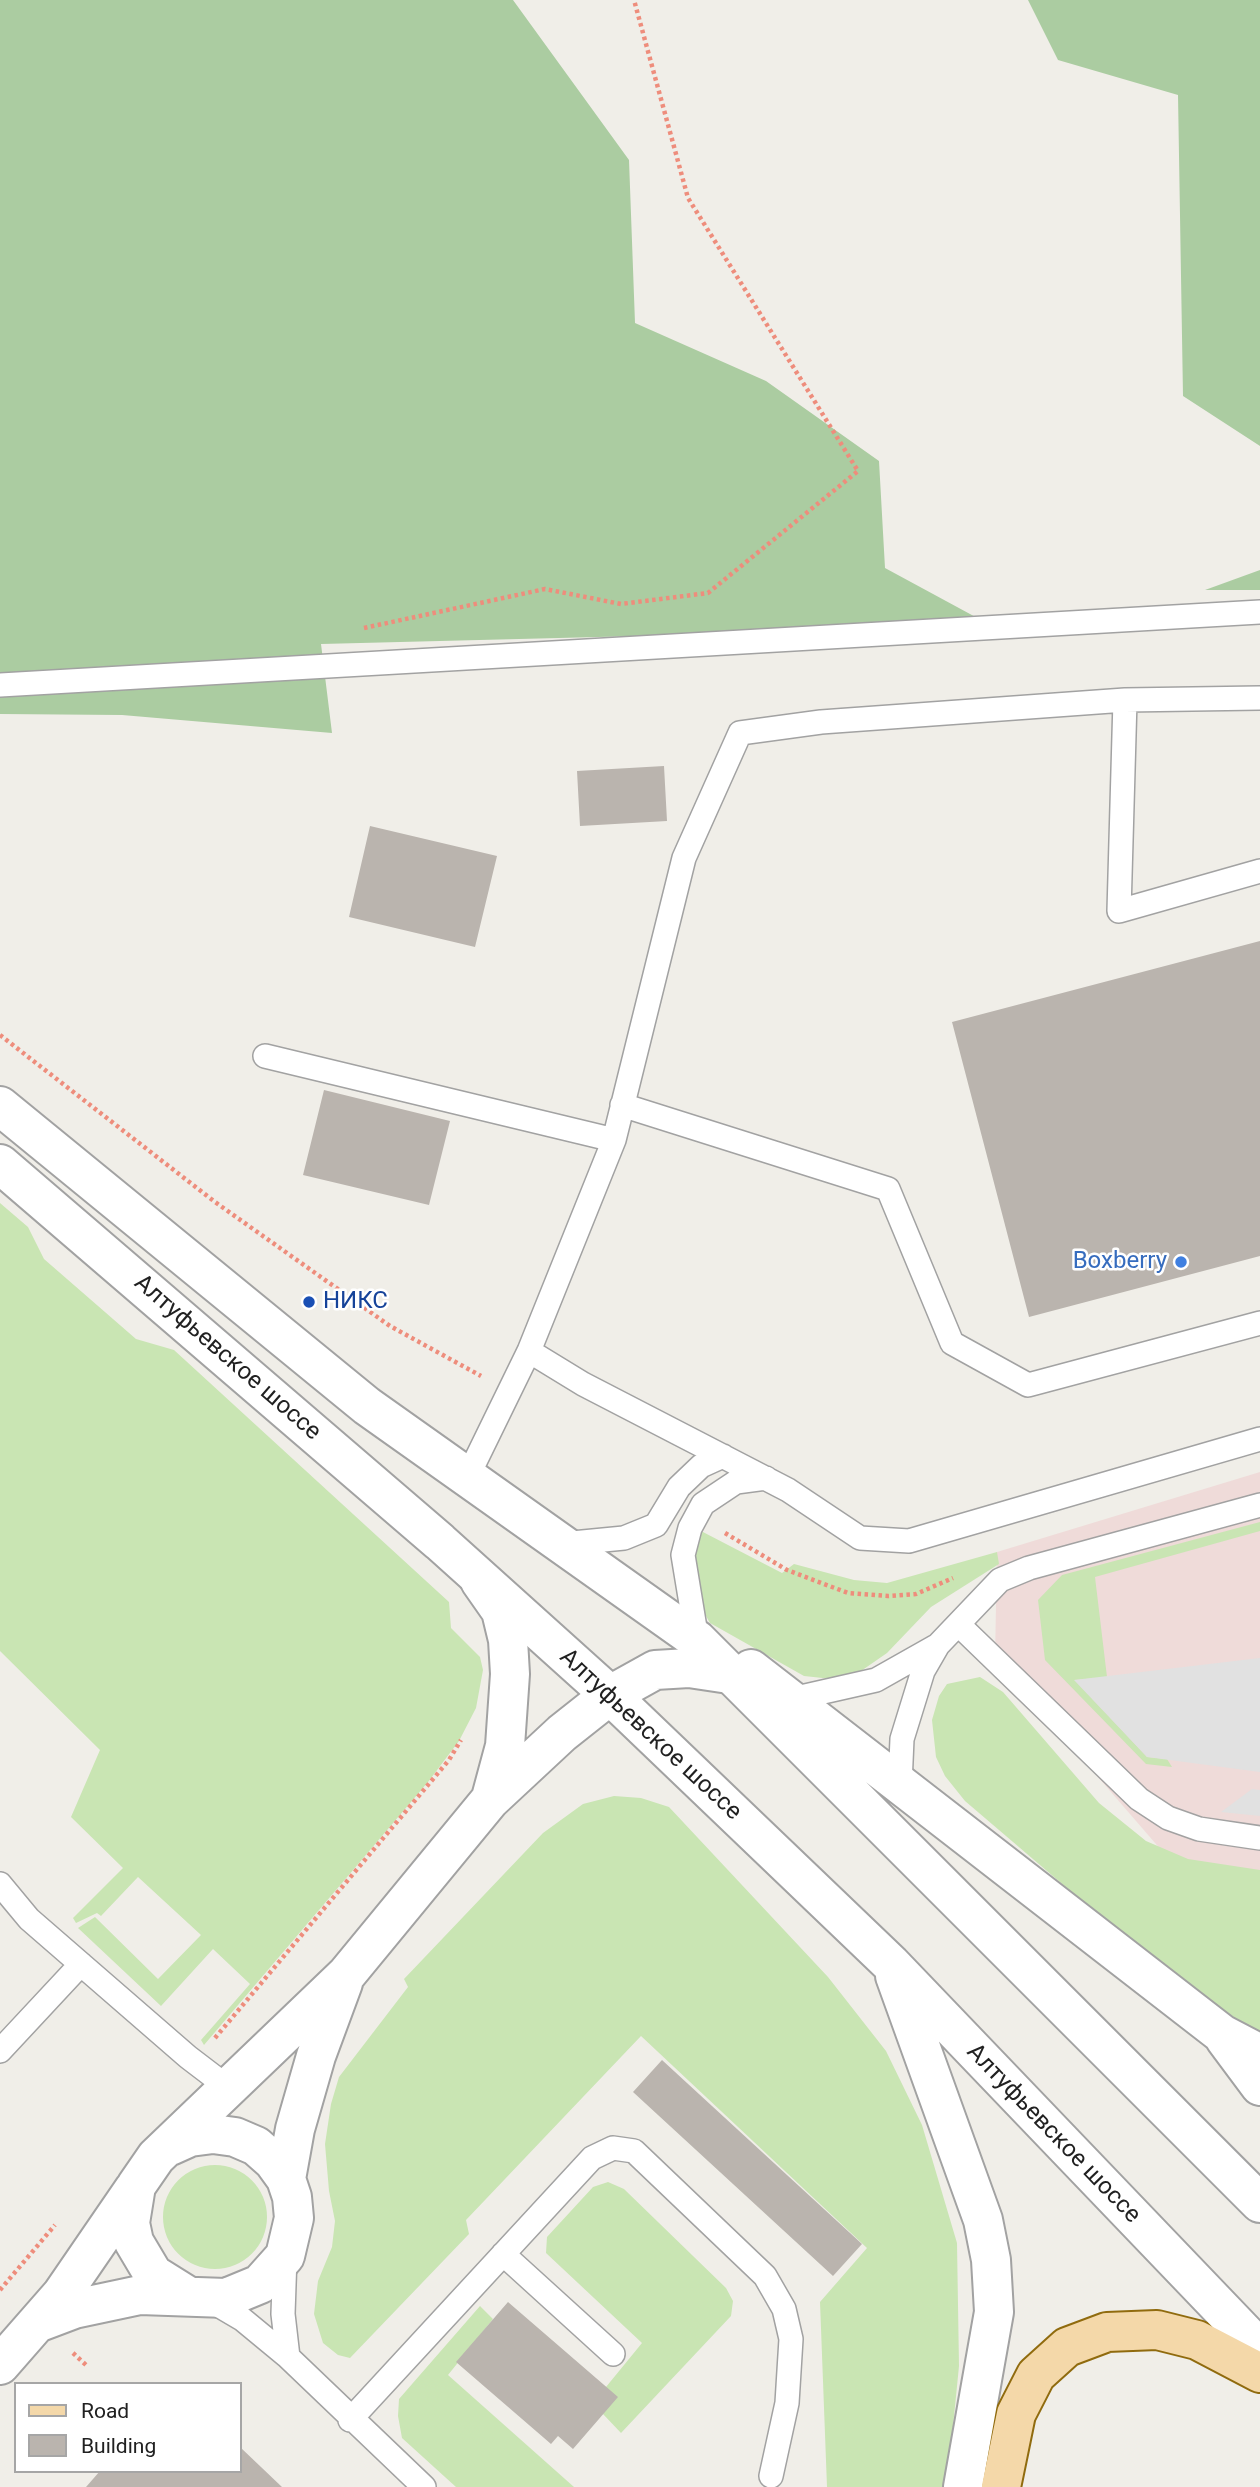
<!DOCTYPE html>
<meta charset="utf-8">
<style>
body{margin:0}
#map{position:relative;width:1260px;height:2487px;overflow:hidden;background:#f0eee8;font-family:Roboto,sans-serif}
canvas{display:block}
.legend{position:absolute;left:14px;top:2382px;width:228px;height:91px;box-sizing:border-box;background:#fff;border:2px solid #a6a6a6;margin:0;padding:9px 12px;list-style:none;font-size:21px;color:#212121}
.legend li{display:flex;align-items:center;gap:14px;height:35px}
.legend b{width:35px;border:2px solid #a6a6a6}
</style>
<div id="map">
<canvas width="1260" height="2487"></canvas>
<ul class="legend">
<li><b style="height:9px;background:#f4d8a9"></b>Road</li>
<li><b style="height:19px;background:#bab4ae"></b>Building</li>
</ul>
</div>
<script>
const g = document.querySelector('canvas').getContext('2d');
g.lineJoin = 'round';
function paint(path, color) { g.fillStyle = color; g.fill(path, 'evenodd'); }
const poly = rows => new Path2D(rows.map(r => 'M' + r).join(''));
function trace(path, color, width, dash) { g.strokeStyle = color; g.lineWidth = width; g.lineCap = dash ? 'butt' : 'round'; g.setLineDash(dash || []); g.stroke(path); }
function drawText(font, color, halo, rows, align = 'center') {
  g.font = font + ' Roboto,sans-serif'; g.lineWidth = 5; g.setLineDash([]); g.textBaseline = 'middle'; g.strokeStyle = halo; g.fillStyle = color; for (const [text, x, y, turn = 0] of rows) {
    g.save(); g.translate(x, y); g.rotate((+turn || 0) * Math.PI / 180); g.textAlign = isNaN(turn) ? turn : align; if (halo) g.strokeText(text, 0, 0); g.fillText(text, 0, 0); g.restore();
  }
}
paint(poly([
 [1260,1472,1260,1887,1181,1873,995,1658,997,1552]
]), '#efdbd9');
paint(poly([
 [0,1203,28,1227,44,1259,136,1339,174,1350,449,1602,451,1628,480,1657,483,1670,476,1708,459,1741,428,1782,204,2045,201,2040,250,1984,213,1949,161,2006,78,1928,95,1917,158,1979,201,1935,138,1877,101,1916,97,1913,76,1923,73,1918,123,1868,71,1817,100,1750,0,1651],
 [1260,1522,1260,1531,1095,1577,1107,1677,1075,1680,1147,1757,1167,1759,1172,1767,1146,1764,1045,1660,1038,1600,1062,1575],
 [701,1531,782,1573,794,1564,854,1580,887,1583,997,1552,999,1564,931,1607,887,1653,861,1671,832,1679,804,1676,710,1623,702,1609,688,1555],
 [980,1677,1003,1692,1099,1803,1146,1841,1188,1859,1260,1870,1260,2043,1225,2023,965,1801,945,1776,936,1757,932,1720,939,1696,947,1684],
 [614,1796,641,1798,669,1807,828,1977,886,2051,922,2125,957,2243,959,2366,947,2487,827,2487,820,2302,867,2248,641,2036,466,2220,469,2234,350,2358,338,2355,323,2343,314,2314,318,2281,332,2247,335,2221,329,2191,325,2144,331,2104,339,2077,408,1987,404,1979,543,1833,583,1804],
 '163 2217a52 52 0 1 1 104 0a52 52 0 1 1-104 0Z',
 [608,2182,624,2189,726,2288,733,2301,731,2316,621,2433,603,2414,606,2387,642,2343,546,2253,547,2237,593,2187],
 [480,2306,493,2319,448,2375,574,2487,456,2487,402,2438,398,2416,399,2399]
]), '#c9e5b3');
paint(poly([
 [0,0,513,0,629,160,635,323,766,381,879,461,885,568,994,627,321,644,332,733,122,715,0,714],
 [1028,0,1260,0,1260,446,1183,396,1178,95,1058,60],
 [1260,570,1260,590,1205,590]
]), '#abcca1');
paint(poly([
 [1260,1658,1260,1772,1147,1757,1074,1680],
 [1252,1789,1260,1790,1260,1816,1221,1812]
]), '#e1e1e1');
paint(poly([
 [664,766,667,821,580,826,577,771],
 [370,826,497,856,475,947,349,917],
 [1260,941,1260,1256,1029,1317,952,1022],
 [324,1090,450,1121,429,1205,303,1175],
 [662,2060,862,2244,833,2276,633,2092],
 [508,2302,618,2397,573,2449,558,2436,551,2444,456,2362],
 [240,2447,282,2487,86,2487,100,2471,240,2471]
]), '#bab4ae');
const service = poly([
 [0,685,1260,612],
 [1125,700,1260,698],
 [265,1056,614,1140],
 [622,1105,888,1189,952,1343,1028,1385,1260,1323],
 [529,1351,583,1384,788,1490,860,1538,909,1541,1260,1439],
 [467,1478,529,1351,614,1140,684,858,740,733,821,722,1125,700,1119,911,1260,871],
 [562,1544,624,1538,656,1525,679,1487,701,1466,723,1456],
 [959,1625,1139,1799,1168,1818,1199,1829,1260,1838],
 [697,1640,683,1555,690,1528,703,1504,736,1482,766,1478],
 [792,1699,876,1680,938,1645],
 [900,1784,902,1739,923,1671,938,1645,1000,1580,1029,1568,1260,1505],
 [0,1884,29,1919,188,2057,226,2086],
 [0,2051,81,1964],
 [503,2254,613,2354],
 [285,2256,283,2314,288,2357],
 [208,2299,242,2319,288,2357,424,2487],
 [350,2420,592,2158,613,2148,634,2151,765,2276,784,2309,791,2339,787,2403,771,2476]
]);
const minor = poly([
 [480,1581,501,1611,508,1640,510,1674,505,1746,491,1798],
 [286,2179,295,2129,316,2056,343,1983],
 [185,2294,153,2274,134,2242,130,2223,136,2186,156,2157,346,1975,490,1800,562,1733,610,1695,655,1670,689,1668,729,1674],
 [37,2323,74,2309,140,2295,226,2298,260,2284,285,2256,294,2218,292,2197,286,2179,273,2161,256,2146,235,2137,213,2134,190,2137,170,2146],
 [0,2365,62,2294,134,2189]
]);
const tertiary = poly([
 [0,1106,367,1406,697,1640,1260,2203],
 [0,1164,440,1542,610,1695,891,1964,1260,2349],
 [751,1669,1222,2034,1260,2054],
 [895,1976,983,2220,991,2260,994,2312,963,2487],
 [1225,2039,1260,2086]
]);
const primary = poly([
 [1001,2487,1016,2414,1036,2375,1067,2347,1107,2332,1157,2330,1197,2340,1260,2373]
]);
trace(service, '#a2a2a2', 26);
trace(minor, '#a2a2a2', 42);
trace(tertiary, '#a2a2a2', 42);
trace(primary, '#906b0e', 42);
trace(poly([
 [364,628,545,589,621,604,708,593,858,471,688,198,634,0],
 [0,1035,215,1202,390,1326,481,1376],
 [725,1533,787,1570,848,1593,888,1596,916,1594,953,1578],
 [215,2038,449,1760,461,1740],
 [0,2290,55,2225],
 [73,2353,86,2365]
]), '#ee8d7c', 4.5, [3.5, 3.5]);
trace(service, '#fff', 23);
trace(minor, '#fff', 38);
trace(tertiary, '#fff', 38);
trace(primary, '#f4d8a9', 38);
for (const [x, y, r, color] of [
 [1181,1262,7,"#3f7fe0"],
 [309,1302,7,"#1a4fb4"]
]) { const dot = new Path2D(); dot.arc(x, y, r, 0, 2 * Math.PI); g.fillStyle = color; g.fill(dot); trace(dot, '#fff', 2.5); }
drawText('24px', '#366cbe', '#fff', [
 ["Boxberry",1167,1262]
], 'right');
drawText('24px', '#164399', '#fff', [
 ["НИКС",323,1302]
], 'left');
drawText('24px', '#212121', '#fff', [
 ["Алтуфьевское шоссе",227,1358,41],
 ["Алтуфьевское шоссе",650,1735,43],
 ["Алтуфьевское шоссе",1053,2134,46]
]);
</script>
